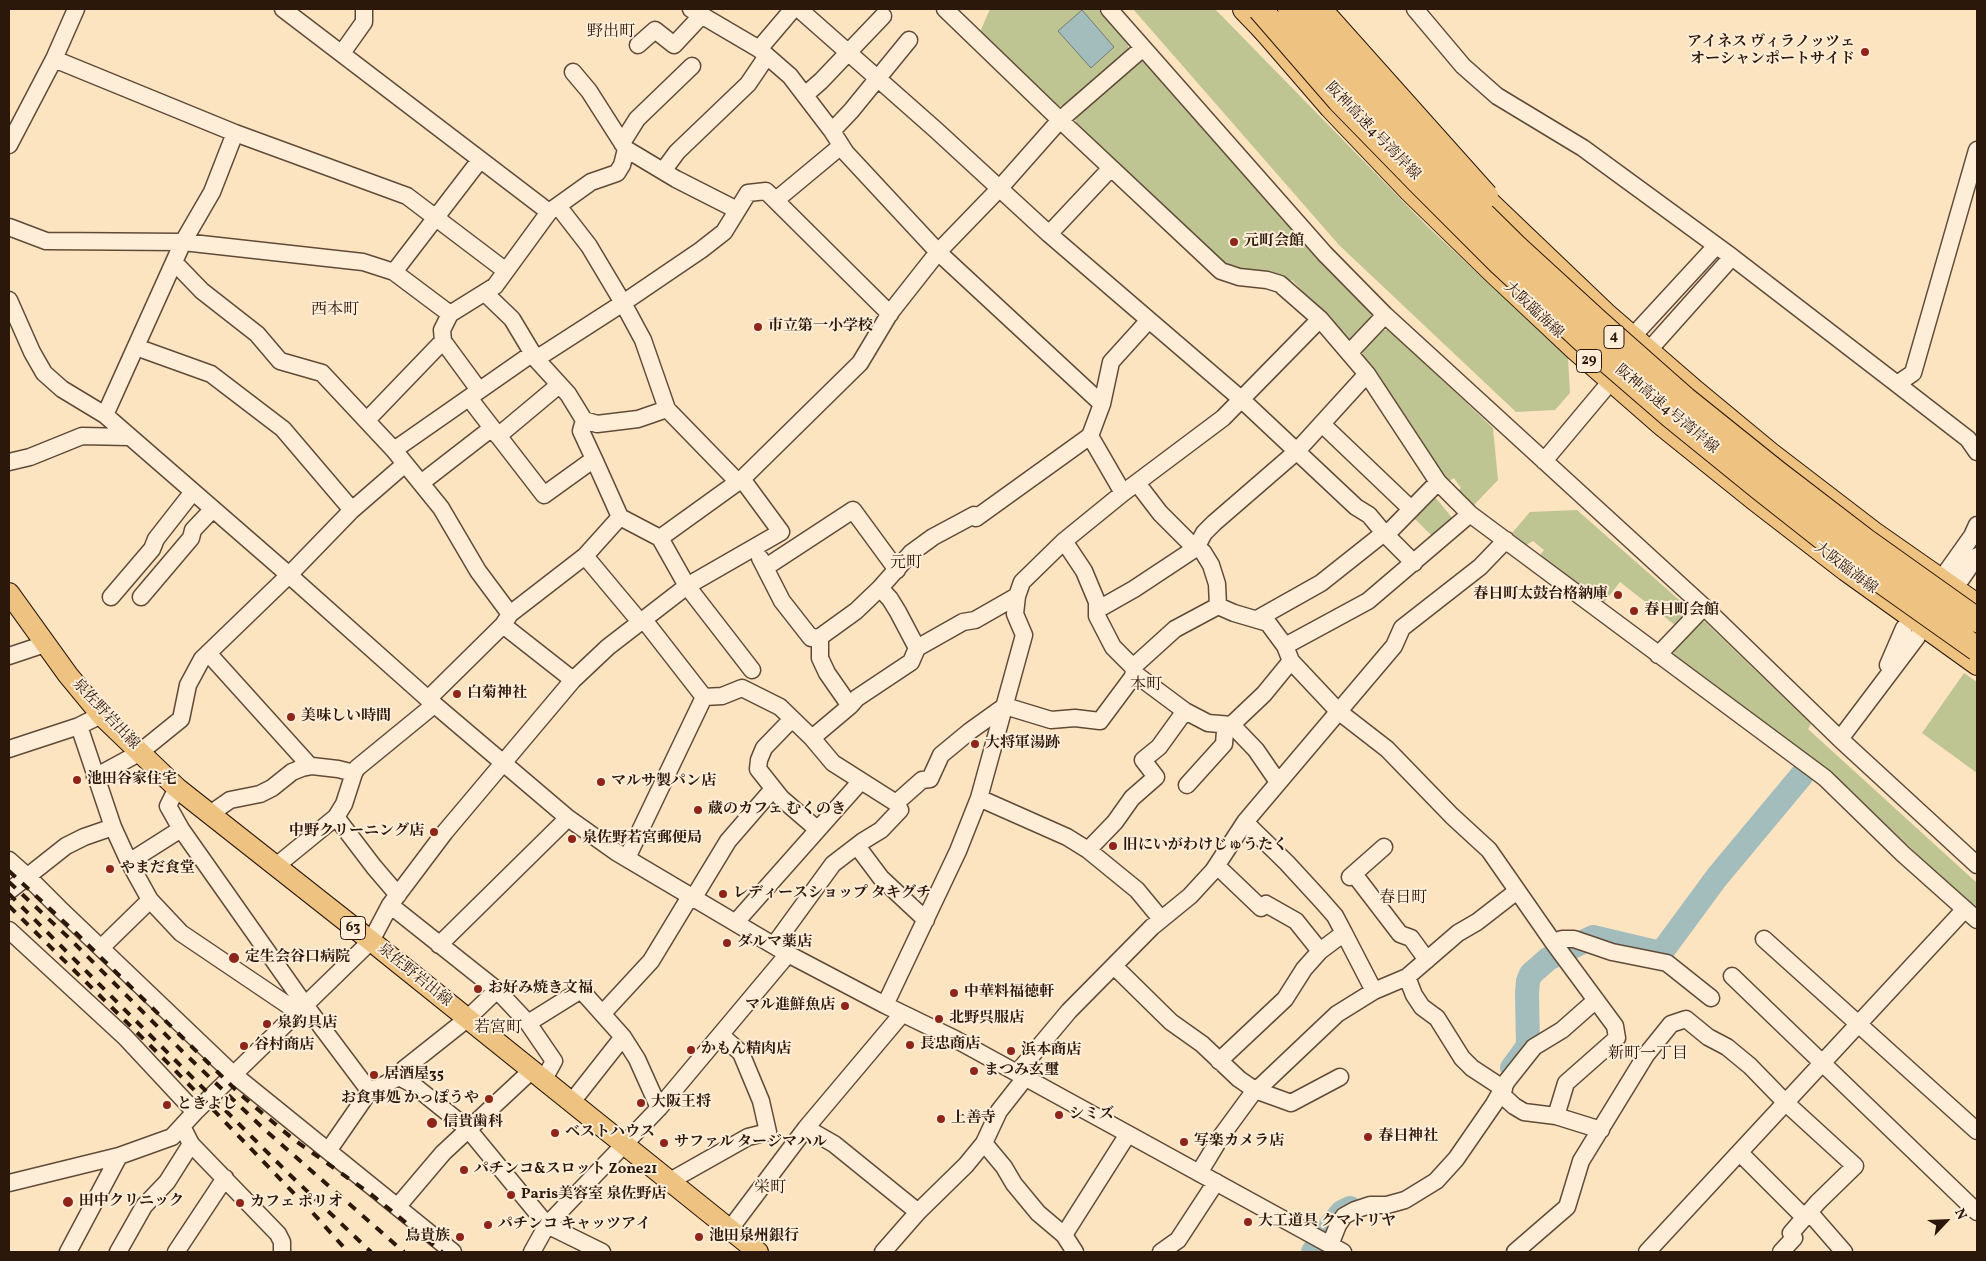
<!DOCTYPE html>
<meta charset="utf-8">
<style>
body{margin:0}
#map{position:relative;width:1986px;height:1261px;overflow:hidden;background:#fde4c1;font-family:Vollkorn,serif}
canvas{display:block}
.frame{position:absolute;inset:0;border:10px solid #2b180b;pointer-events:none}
.north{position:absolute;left:1921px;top:1196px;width:50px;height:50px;-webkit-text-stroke:4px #feedd7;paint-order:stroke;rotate:65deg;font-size:14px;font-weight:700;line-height:20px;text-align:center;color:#2b180b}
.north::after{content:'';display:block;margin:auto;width:18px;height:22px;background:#2b180b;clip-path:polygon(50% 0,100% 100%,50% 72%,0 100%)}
</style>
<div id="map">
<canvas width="1986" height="1261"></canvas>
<div class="frame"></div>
<div class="north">N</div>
</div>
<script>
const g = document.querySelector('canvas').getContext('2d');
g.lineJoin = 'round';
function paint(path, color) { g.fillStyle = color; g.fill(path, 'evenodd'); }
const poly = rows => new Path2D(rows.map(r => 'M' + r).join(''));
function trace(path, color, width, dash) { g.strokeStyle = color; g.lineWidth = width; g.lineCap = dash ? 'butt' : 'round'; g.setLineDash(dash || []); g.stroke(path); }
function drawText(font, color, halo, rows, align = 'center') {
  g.font = font + ' Vollkorn,"Noto Serif JP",serif'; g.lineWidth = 4; g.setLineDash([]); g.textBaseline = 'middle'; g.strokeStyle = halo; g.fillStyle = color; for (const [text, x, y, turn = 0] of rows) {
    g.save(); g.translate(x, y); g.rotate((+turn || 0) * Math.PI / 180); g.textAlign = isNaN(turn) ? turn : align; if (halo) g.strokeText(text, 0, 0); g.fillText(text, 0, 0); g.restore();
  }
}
paint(poly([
 [990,9,1098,9,1128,43,1128,50,1064,105,1055,107,980,32],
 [1133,9,1215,9,1427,226,1568,358,1570,393,1555,410,1516,412,1339,245],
 [1137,60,1143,60,1317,258,1373,314,1373,319,1353,339,1349,340,1293,281,1274,274,1245,271,1222,264,1077,127,1075,116],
 [1381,330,1389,330,1493,428,1498,480,1473,506,1458,491,1461,488,1454,478,1449,481,1447,480,1372,365,1363,355,1362,349],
 [1429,496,1435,497,1454,520,1434,538,1410,514],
 [1577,510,1686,606,1686,614,1676,626,1620,582,1603,604,1542,558,1541,554,1544,550,1533,541,1526,545,1512,533,1530,512],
 [1702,621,1705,622,1811,724,1808,729,1977,883,1977,911,1857,797,1814,759,1674,656,1674,649],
 [1964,673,1977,682,1977,773,1922,733]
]), '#bfc493');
const water = poly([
 [1082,10,1114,47,1091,68,1058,31,1082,10]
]);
paint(water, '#a3bcbc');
trace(water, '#737a75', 1);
trace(poly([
 [1512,1068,1528,1046,1527,993,1528,981,1531,974,1548,959,1593,937,1656,952,1664,949,1717,877,1802,775],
 [1313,1252,1331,1225,1342,1212,1350,1208]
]), '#a3bcbc', 24);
const minor = poly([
 [283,9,549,212],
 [691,9,759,49,790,76,832,131,846,153,938,252,1102,404],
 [799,9,936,130,1049,234,1149,320,1111,362,1102,404,1090,436,976,518],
 [945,9,1060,120,1221,271,1239,277,1267,280,1280,284,1320,319,1367,374,1438,482,1470,514,1825,778,1903,854,1977,920],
 [1109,9,1325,254,1385,315,1704,607,1840,739,1977,865],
 [1415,9,1463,66,1497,96,1583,148,1732,257,1897,384,1913,373,1977,150],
 [638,45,655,30,674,45,702,15],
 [759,49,793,9],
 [342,53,364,22,364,9],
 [54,59,235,133,407,196,506,271],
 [573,72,589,91,626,149,676,179,737,210],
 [805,95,821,81,883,16],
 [832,131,851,111,909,40],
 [622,143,637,119,692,66],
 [9,145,54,59,76,9],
 [663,171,677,152,748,84,767,56],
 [776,200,841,146],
 [9,227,46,241,183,242,363,262,394,272,450,314,495,286,549,212,591,182,617,173,622,165,626,149],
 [1049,234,1111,168],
 [174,262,202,291,257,334,280,361,322,373,394,450,441,508,478,571,510,614,585,556],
 [394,272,480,160],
 [9,300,32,352,44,373,62,389,105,415,289,575,428,699,568,818,616,852,788,954,885,1005,955,1039,1343,1252],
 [1149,320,1241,399,1356,507,1369,515,1384,533,1414,563],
 [443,341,479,390],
 [136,347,211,374,283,429,352,510],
 [1627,347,1633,336,1716,246],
 [1350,352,1385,315],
 [1640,357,1649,350,1732,257],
 [536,359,623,303,589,246,558,206],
 [1897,384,1968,439,1977,452],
 [469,398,544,495,594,459,581,431,584,420,568,394,536,359,512,319,485,293],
 [105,415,183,242,212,192,235,133],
 [367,420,443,341,442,330,450,314],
 [584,420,597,424,638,419,667,409],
 [1322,424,1411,509],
 [498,436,559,385],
 [1090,436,1123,493],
 [394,450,533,353],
 [594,459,620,517,660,538,687,586,752,670],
 [1544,461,1611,381,1620,374],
 [9,462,30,457,82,436,129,437],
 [738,482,667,409,643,340,623,303,701,250,724,232,748,193,766,191,890,314],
 [421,483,492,428],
 [1137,483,1160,513,1193,546,1203,552,1211,565,1217,584,1218,606,1234,613,1268,623,1285,646,1291,661,1338,711,1387,749,1452,816,1489,850,1553,942,1615,1026,1617,1038,1566,1083,1556,1116],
 [620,517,585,556,641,623],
 [1386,535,1438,482],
 [660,538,742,479,860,363,890,313,938,252,999,189,1060,120,1143,48],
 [760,558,782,601,811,638,820,637],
 [766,567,853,510,897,570],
 [1945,574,1972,536,1977,525],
 [1957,585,1977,556],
 [880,588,890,599,898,612,917,648],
 [111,597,152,549,156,539,192,493],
 [141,597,191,538,193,530,212,510],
 [1097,610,1134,589,1196,548,1204,533,1214,523,1296,452,1367,374],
 [1257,619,1321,583,1384,533],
 [503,625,573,680],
 [1285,646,1368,601,1470,514],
 [208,653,310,766],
 [1658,655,1704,607],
 [9,656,45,644],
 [1888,665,1904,628],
 [1133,667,1175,629,1218,606],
 [1134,673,1185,711,1208,723,1232,725,1256,750,1278,782],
 [704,697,722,696,742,688,780,707,812,738,833,763,896,803,922,780,930,779,941,755,970,731,1005,706,1051,720,1075,718,1100,721,1132,678,1134,673,1133,667,1113,647,1097,616,1097,602,1084,571,1064,541],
 [428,699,503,625,510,614],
 [850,706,857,698,911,662,917,648,963,622,975,620,1017,596],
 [101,715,79,726,113,827,129,862,150,900,181,933,298,1012],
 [792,719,764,748,759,760,758,769,781,798,817,829],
 [812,738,850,706,827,673,820,658,820,637,856,611,880,588,911,553,933,537,974,515],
 [1840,739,1917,637],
 [9,749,79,726],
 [95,777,139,753,181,719,188,685,202,659,289,575,352,510,405,464],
 [1187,785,1224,744,1225,731,1264,694,1291,661],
 [177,788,168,806,181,829,305,1005,368,1089,376,1089,399,1077,412,1084,468,1129,547,1225,602,1252],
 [979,798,1067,837,1088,850,1137,890,1161,919],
 [210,814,230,800,260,794,272,788,292,772,302,768,312,766,338,769,354,773],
 [336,817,374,867,398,895],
 [1245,822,1287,863,1321,900,1335,916,1344,933],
 [857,846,881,878,926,920],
 [1088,850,1115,822,1132,798,1156,777,1143,760,1159,747,1185,711],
 [627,858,704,697,644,620],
 [9,860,27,876,59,908,233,1074,453,1252],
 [129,862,181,829],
 [276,866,336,817,344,804,354,773,357,768,434,705],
 [1217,866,1261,908,1266,904,1296,921,1320,951],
 [1354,874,1400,934,1411,938,1427,960],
 [1350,877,1384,847],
 [9,891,66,846,84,837,113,827],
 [694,897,728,841,773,789],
 [390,905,497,990,528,1023,554,1061,543,1081],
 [736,922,861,781],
 [9,930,125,1037,195,1112],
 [1764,939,1977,1131],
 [107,942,150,900],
 [1553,942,1562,939,1574,939,1612,952,1667,963,1711,998],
 [439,945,568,818],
 [774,945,833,864,863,841,881,830,900,810,896,803],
 [1114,966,1171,1022,1202,1044,1239,1079,1255,1090,1291,1103,1340,1077],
 [1732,976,1977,1212],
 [1407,977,1414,995,1422,1007,1437,1018,1462,1058,1472,1068,1504,1089],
 [885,1005,958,851,979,798,1024,635,1015,614,1017,596,1022,582,1064,541,1123,493,1223,418,1320,319],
 [603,1013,651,961,691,895],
 [528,1023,581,990,623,1037,637,1059,659,1108],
 [1219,1061,1285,999,1304,969,1320,951,1344,933,1374,991],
 [1017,1073,1069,1011,1152,927,1190,896,1213,871,1245,822,1394,646,1402,628,1480,567,1506,540],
 [399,1077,404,1069,467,1019,497,990],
 [1501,1094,1514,1106,1524,1112,1556,1116,1601,1130],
 [571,1103,623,1037],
 [182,1126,191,1144,278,1234,282,1242,282,1252],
 [806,1128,834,1144,918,1212],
 [984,1143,1004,1167,1014,1184,1038,1213,1064,1235,1075,1252],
 [328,1151,371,1089],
 [1740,1153,1805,1218],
 [1199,1173,1222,1135,1255,1090,1261,1086,1337,1014,1374,991,1407,977,1458,933,1477,922,1517,891],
 [670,1181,748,1137,768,1132,761,1101,741,1053,721,1035],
 [9,1183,119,1156,172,1137,195,1112,371,941,390,905,445,832,573,680,608,647,687,586,781,532,742,479],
 [398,1206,443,1153,531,1071],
 [1810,1213,1844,1252],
 [730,1229,806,1128,902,1014],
 [1064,1235,1128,1134],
 [1330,1245,1338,1225,1344,1216,1355,1210,1370,1205,1387,1205,1405,1200,1436,1181,1456,1159,1494,1104,1507,1081,1534,1047,1562,1030,1596,1000],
 [68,1252,119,1156],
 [118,1252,144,1206,167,1182,191,1144],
 [176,1252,225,1178],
 [532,1252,547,1225,659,1108,788,954],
 [883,1252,918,1212,966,1165,984,1143,999,1111,1025,1078],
 [1161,1252,1178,1240,1216,1182],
 [1515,1252,1567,1207,1581,1161,1646,1055,1671,1024,1686,1019,1708,1037,1727,1047,1750,1066,1786,1103,1855,1166,1818,1202,1791,1233,1794,1238,1781,1252],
 [1647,1252,1965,909]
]);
const major = poly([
 [1260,27,1330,108,1410,192,1492,272,1575,350,1662,426,1754,500,1846,571,1977,665],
 [1473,186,1606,313,1695,390,1771,453,1874,532,1977,604],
 [9,593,68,675,101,715,177,788,371,941,758,1252]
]);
const highway = poly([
 [1245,9,1272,37]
]);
trace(minor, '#604b38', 19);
trace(major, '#2b180b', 22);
trace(highway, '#2b180b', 26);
trace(minor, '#feedd7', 16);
trace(major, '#eec280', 20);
trace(highway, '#eec280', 24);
trace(poly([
 [9,871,76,933,242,1096,293,1139,372,1195,442,1252],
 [9,882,69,938,182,1051,265,1130,404,1252],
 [9,894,288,1173,371,1252],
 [9,906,170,1065,312,1212,348,1252]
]), '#2b180b', 4, [9, 9]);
const highwayBridge = poly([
 [1260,9,1339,100,1419,182,1500,263,1583,340,1671,416,1761,489,1850,559,1977,649],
 [1290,9,1362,90,1436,168,1515,246,1598,322,1685,399,1776,472,1866,541,1977,620],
 [1319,9,1486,196]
]);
trace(highwayBridge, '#2b180b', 26, []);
trace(highwayBridge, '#eec280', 24);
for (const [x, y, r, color] of [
 [1865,52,5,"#8f2418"],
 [1234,242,5,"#8f2418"],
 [758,327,5,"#8f2418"],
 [1618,595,5,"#8f2418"],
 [1634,611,5,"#8f2418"],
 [457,694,5,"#8f2418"],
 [291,717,5,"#8f2418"],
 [975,744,5,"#8f2418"],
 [77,780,5,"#8f2418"],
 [601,782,5,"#8f2418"],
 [698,810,5,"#8f2418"],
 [434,832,5,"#8f2418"],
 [572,839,5,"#8f2418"],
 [1113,846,5,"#8f2418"],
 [110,869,5,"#8f2418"],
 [723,894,5,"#8f2418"],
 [727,943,5,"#8f2418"],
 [234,958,6,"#8f2418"],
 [478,989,5,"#8f2418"],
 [954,993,5,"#8f2418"],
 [845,1006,5,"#8f2418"],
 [939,1019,5,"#8f2418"],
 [267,1024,5,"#8f2418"],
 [910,1045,5,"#8f2418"],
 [244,1046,5,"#8f2418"],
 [691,1050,5,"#8f2418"],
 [1011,1051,5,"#8f2418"],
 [974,1071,5,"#8f2418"],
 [374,1075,5,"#8f2418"],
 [489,1099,5,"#8f2418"],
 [641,1103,5,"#8f2418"],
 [167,1105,5,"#8f2418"],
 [1059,1115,5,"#8f2418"],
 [941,1119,5,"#8f2418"],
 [432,1123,6,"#8f2418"],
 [555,1133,5,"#8f2418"],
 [1368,1137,5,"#8f2418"],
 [1184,1142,5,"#8f2418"],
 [664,1143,5,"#8f2418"],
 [464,1170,5,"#8f2418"],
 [511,1195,5,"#8f2418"],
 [68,1202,6,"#8f2418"],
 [240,1203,5,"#8f2418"],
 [1248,1222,5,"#8f2418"],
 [488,1225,5,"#8f2418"],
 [460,1237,5,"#8f2418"],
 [699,1237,5,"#8f2418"]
]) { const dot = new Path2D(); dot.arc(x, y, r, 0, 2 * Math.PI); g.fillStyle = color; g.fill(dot); trace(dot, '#feedd7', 2); }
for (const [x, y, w] of [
 [1614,337,20],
 [1589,361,25],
 [353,928,25]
]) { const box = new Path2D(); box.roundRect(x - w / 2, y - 11.5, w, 23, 4); g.fillStyle = '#feedd7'; g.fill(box); trace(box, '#2b180b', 1); }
drawText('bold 14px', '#2b180b', null, [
 ["4",1614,337],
 ["29",1589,361],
 ["63",353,928]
]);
drawText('bold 15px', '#2b180b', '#feedd7', [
 ["アイネス ヴィラノッツェ",1855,43,"right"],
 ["オーシャンポートサイド",1855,60,"right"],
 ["元町会館",1244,242],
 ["市立第一小学校",768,327],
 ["春日町太鼓台格納庫",1608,595,"right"],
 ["春日町会館",1644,611],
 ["白菊神社",467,694],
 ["美味しい時間",301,717],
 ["大将軍湯跡",985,744],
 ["池田谷家住宅",87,780],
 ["マルサ製パン店",611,782],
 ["蔵のカフェ むくのき",708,810],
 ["中野クリーニング店",424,832,"right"],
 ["泉佐野若宮郵便局",582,839],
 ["旧にいがわけじゅうたく",1123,846],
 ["やまだ食堂",120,869],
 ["レディースショップ タキグチ",733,894],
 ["ダルマ薬店",737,943],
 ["定生会谷口病院",245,958],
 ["お好み焼き文福",488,989],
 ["中華料福徳軒",964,993],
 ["マル進鮮魚店",835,1006,"right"],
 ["北野呉服店",949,1019],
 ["泉釣具店",277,1024],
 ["長忠商店",920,1045],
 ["谷村商店",254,1046],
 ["かもん精肉店",701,1050],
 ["浜本商店",1021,1051],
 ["まつみ玄璽",984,1071],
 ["居酒屋35",384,1075],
 ["お食事処 かっぽうや",479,1099,"right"],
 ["大阪王将",651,1103],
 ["ときよし",177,1105],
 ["シミズ",1069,1115],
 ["上善寺",951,1119],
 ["信貴歯科",443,1123],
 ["ベストハウス",565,1133],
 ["春日神社",1378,1137],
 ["写楽カメラ店",1194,1142],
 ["サファル タージマハル",674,1143],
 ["パチンコ&スロット Zone21",474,1170],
 ["Paris美容室 泉佐野店",521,1195],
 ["田中クリニック",79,1202],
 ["カフェ ポリオ",250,1203],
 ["大工道具 クマトリヤ",1258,1222],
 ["パチンコ キャッツアイ",498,1225],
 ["鳥貴族",450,1237,"right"],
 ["池田泉州銀行",709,1237]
], 'left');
drawText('15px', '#2b180b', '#feedd7', [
 ["阪神高速4号湾岸線",1372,132,46],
 ["大阪臨海線",1533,311,43],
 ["阪神高速4号湾岸線",1666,410,40],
 ["大阪臨海線",1845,569,37],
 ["泉佐野岩出線",105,715,47],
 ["泉佐野岩出線",414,976,39]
]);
drawText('16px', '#2b180b', '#feedd7', [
 ["野出町",611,33],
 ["西本町",335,311],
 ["元町",906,564],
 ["本町",1146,686],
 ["春日町",1403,899],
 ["若宮町",498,1029],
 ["新町一丁目",1648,1055],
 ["栄町",770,1189]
]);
</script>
